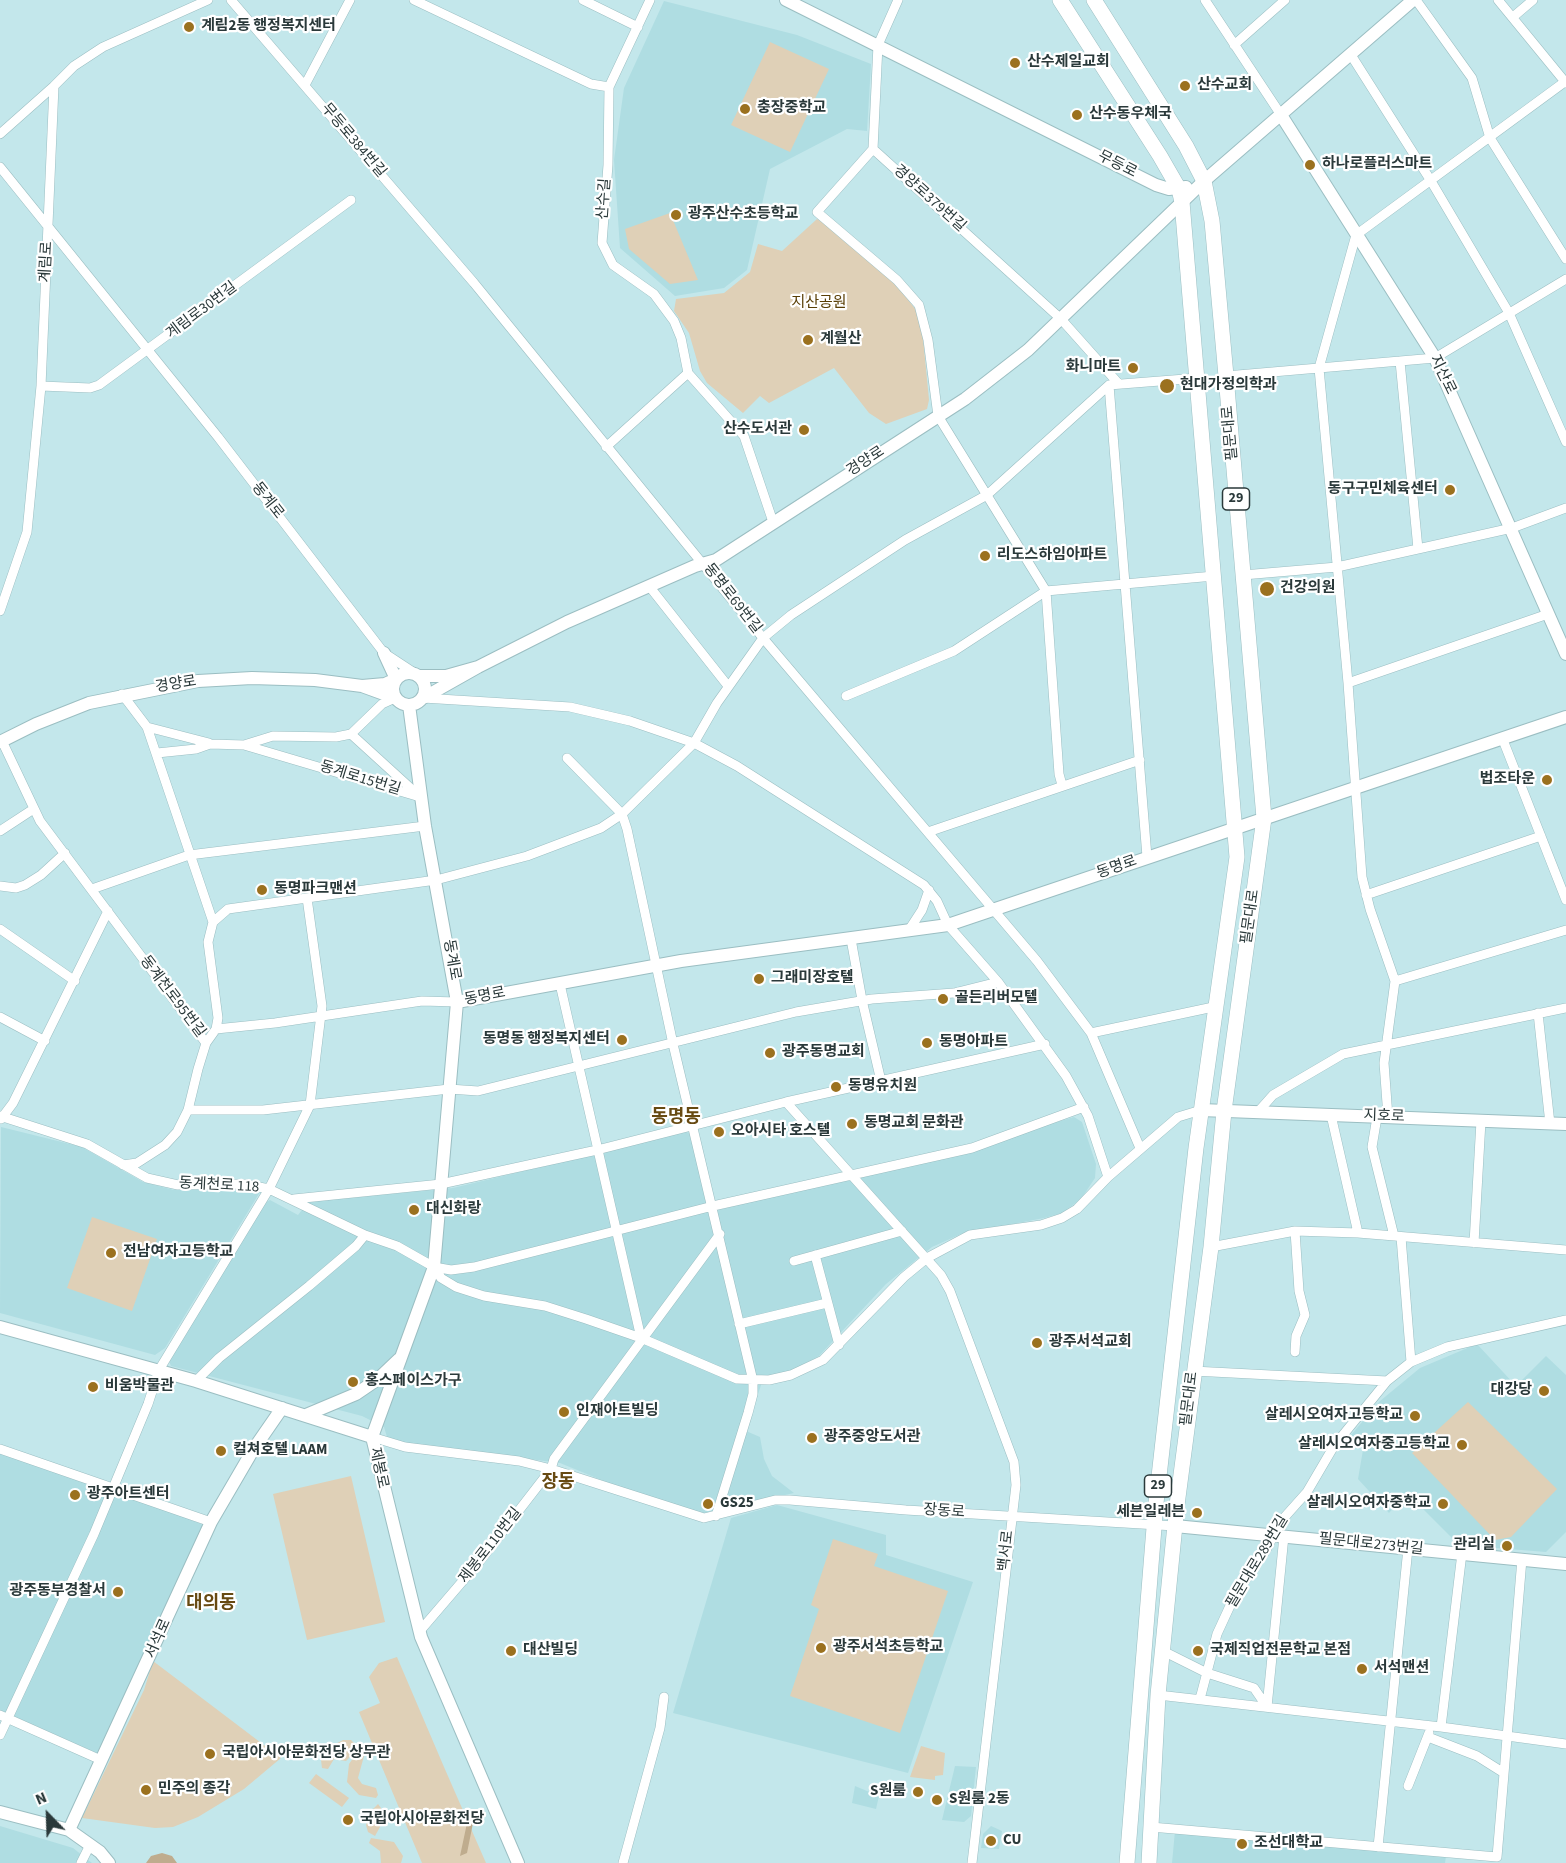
<!DOCTYPE html>
<meta charset="utf-8">
<style>
body{margin:0}
#map{position:relative;width:1566px;height:1863px;overflow:hidden;background:#c3e7eb;font-family:"Source Sans 3",sans-serif}
canvas{display:block}
.north{position:absolute;left:18px;top:1785px;width:60px;height:60px;-webkit-text-stroke:4px #fff;paint-order:stroke;rotate:337deg;font-size:16px;font-weight:700;line-height:24px;text-align:center;color:#2a393a}
.north::after{content:'';display:block;margin:auto;width:21px;height:27px;background:#2a393a;clip-path:polygon(50% 0,100% 100%,50% 72%,0 100%)}
</style>
<div id="map">
<canvas width="1566" height="1863"></canvas>
<div class="north">N</div>
</div>
<script>
const g = document.querySelector('canvas').getContext('2d');
g.lineJoin = 'round';
function paint(path, color) { g.fillStyle = color; g.fill(path, 'evenodd'); }
const poly = rows => new Path2D(rows.map(r => 'M' + r).join(''));
function trace(path, color, width, dash) { g.strokeStyle = color; g.lineWidth = width; g.lineCap = dash ? 'butt' : 'round'; g.setLineDash(dash || []); g.stroke(path); }
function drawText(font, color, halo, rows, align = 'center') {
  g.font = font + ' "Source Sans 3","Noto Sans KR",sans-serif'; g.lineWidth = 4.5; g.setLineDash([]); g.textBaseline = 'middle'; g.strokeStyle = halo; g.fillStyle = color; for (const [text, x, y, turn = 0] of rows) {
    g.save(); g.translate(x, y); g.rotate((+turn || 0) * Math.PI / 180); g.textAlign = isNaN(turn) ? turn : align; if (halo) g.strokeText(text, 0, 0); g.fillText(text, 0, 0); g.restore();
  }
}
paint(poly([
 [664,1,797,35,871,64,867,131,847,129,770,169,747,270,724,288,675,296,620,248,614,160,624,88],
 [1074,1117,1082,1122,1096,1164,1095,1178,1081,1199,1062,1213,1044,1218,961,1234,932,1247,886,1284,819,1356,788,1373,764,1376,746,1431,760,1437,764,1459,772,1476,794,1493,703,1513,616,1486,560,1463,407,1443,387,1437,384,1427,362,1416,171,1366,169,1361,266,1202,270,1200,298,1215,308,1202,453,1188,686,1132,690,1133,709,1212,927,1160],
 [1,1127,82,1147,143,1182,174,1190,242,1187,260,1192,165,1348,155,1355,0,1313],
 [1477,1344,1516,1386,1546,1356,1566,1375,1566,1532,1546,1552,1459,1545,1407,1493,1389,1513,1358,1479,1363,1450,1351,1435,1380,1401,1420,1368],
 [0,1453,115,1490,206,1526,97,1753,0,1710],
 [777,1505,886,1535,886,1555,973,1582,908,1773,673,1713,731,1518],
 [955,1766,976,1767,971,1816,964,1822,942,1820],
 [855,1786,879,1796,876,1809,852,1803],
 [0,1826,73,1848,92,1863,0,1863],
 [991,1826,1002,1831,999,1849,981,1848,983,1834],
 [1175,1831,1446,1856,1445,1863,1172,1863]
]), '#afdde2');
paint(poly([
 [770,42,829,69,790,152,731,125],
 [670,213,698,280,670,284,629,249,625,229],
 [817,219,835,230,874,264,899,288,916,310,922,327,929,400,927,409,886,424,869,413,834,368,769,403,760,396,743,413,707,383,700,371,689,333,674,311,676,299,724,293,750,272,758,244,782,251],
 [92,1217,157,1239,132,1311,67,1288],
 [1468,1402,1557,1489,1511,1537,1495,1540,1412,1453],
 [351,1476,385,1622,307,1640,273,1494],
 [833,1539,878,1554,874,1566,948,1591,900,1733,790,1696,819,1609,811,1605],
 [397,1657,444,1767,486,1863,422,1863,359,1712,380,1703,369,1677,379,1663],
 [153,1661,281,1758,244,1789,198,1817,173,1827,155,1828,82,1818,144,1690],
 [343,1740,351,1740,356,1745,349,1758,346,1761,334,1759,328,1769,322,1768,320,1752],
 [921,1746,945,1753,943,1775,935,1776,935,1780,910,1777],
 [358,1751,363,1752,364,1756,358,1778,362,1784,376,1788,378,1795,376,1798,359,1795,347,1782,349,1764],
 [316,1774,349,1798,342,1807,309,1783],
 [378,1804,381,1808,380,1827,375,1836,368,1832,366,1825,371,1811],
 [371,1838,394,1842,403,1856,401,1863,381,1863,380,1851,369,1843]
]), '#dfd0b7');
paint(poly([
 [470,1809,474,1818,467,1853,460,1856],
 [162,1853,172,1856,177,1863,146,1863,151,1856]
]), '#bfac8e');
const minor = poly([
 [231,0,474,283,763,638,1037,961,1091,1033,1140,1148],
 [414,0,591,84,609,87],
 [583,0,638,27],
 [650,0,609,87,608,165,602,243,613,265,654,294,674,321,681,338,688,373,744,436,773,522],
 [1205,0,1281,115],
 [1416,0,1472,78,1490,138,1566,259],
 [1498,0,1566,83],
 [1513,17,1533,0],
 [1234,45,1285,0],
 [1351,55,1431,181,1509,313,1566,442],
 [305,85,350,0],
 [0,134,54,86],
 [873,149,817,212,897,280,919,305,928,340,938,416,1046,591,1059,774,1062,785],
 [873,149,1061,319,1118,383],
 [873,149,878,45,898,0],
 [0,167,218,437,384,653,416,674],
 [1400,361,1418,549],
 [1226,376,1435,358,1566,279],
 [1109,385,1147,857],
 [41,386,90,388,99,385,351,200],
 [606,447,688,373],
 [1243,575,1337,567,1512,528,1566,508],
 [649,586,728,686],
 [0,611,27,532,41,386,54,86,74,66,103,47,208,0],
 [1348,683,1548,614],
 [122,694,147,727,209,743],
 [846,696,954,651,1046,591,1214,576],
 [423,698,570,707,630,721,694,743,737,766,924,885,937,901,948,925,998,982,1066,1076,1088,1116,1108,1177],
 [351,734,418,795],
 [351,734,382,704,395,698],
 [1503,740,1566,900],
 [2,741,40,821,206,1043],
 [244,745,273,736,336,737,351,734],
 [157,753,196,749,210,744,244,745,420,797],
 [567,758,622,814,627,829,673,1044,753,1381,753,1394,748,1413,716,1516],
 [0,831,32,810],
 [928,832,1140,760],
 [0,886,16,888,25,885,41,875,65,853],
 [92,889,189,855,425,826],
 [1366,895,1541,836],
 [213,922,228,909,436,880,527,856,601,828,622,814,694,743,717,703,763,638,791,615,905,540,987,495,1109,385,1198,378],
 [0,929,75,981],
 [909,930,922,910,929,890],
 [851,939,862,1000,881,1081],
 [1395,981,1566,930],
 [560,984,641,1338],
 [1538,1013,1550,1124],
 [0,1017,45,1041],
 [216,1029,275,1023,422,1001,457,1002],
 [1091,1033,1218,1006],
 [786,1102,941,1275,950,1291,1014,1462,1016,1485,972,1863],
 [188,1110,263,1110,449,1089,478,1091,796,1012,872,999,954,993,998,982],
 [1257,1113,1273,1095,1343,1054,1566,1008],
 [1331,1115,1358,1233],
 [0,1116,87,1144,147,1178,178,1185,244,1184,269,1189,365,1235,397,1246,434,1267,451,1270,474,1267,713,1206,972,1148,1084,1107],
 [1377,1117,1372,1147,1394,1236],
 [1388,1117,1384,1063,1395,981,1370,909,1362,877,1348,683,1319,368,1356,235,1566,81],
 [1,1119,13,1103,108,911],
 [123,1165,137,1163,165,1145,177,1132,188,1110,198,1069,206,1043,216,1029,218,1018,208,942,213,922,147,727],
 [294,1199,441,1184,597,1150,786,1102,1045,1044],
 [1401,1237,1411,1362],
 [1474,1243,1481,1121],
 [1211,1247,1295,1231,1358,1233,1566,1250],
 [815,1255,839,1345],
 [794,1261,902,1231],
 [434,1267,441,1278,456,1287,484,1296,545,1306,586,1319,641,1338,737,1379,769,1380,791,1375,823,1360,904,1277,927,1258,970,1235,1041,1225,1062,1218,1077,1209,1108,1177,1178,1117,1201,1110],
 [739,1324,827,1303],
 [1295,1352,1296,1336,1305,1315,1299,1291,1295,1231],
 [1193,1371,1387,1381],
 [196,1381,219,1358,309,1286,356,1246,365,1235],
 [372,1437,405,1447,519,1461,551,1469,704,1518,775,1500,790,1500,906,1510,1175,1526],
 [0,1449,211,1522],
 [419,1632,479,1562,551,1469,554,1459,720,1234],
 [1163,1651,1207,1673,1254,1688,1267,1707],
 [1158,1695,1441,1727,1566,1744],
 [1200,1699,1217,1634,1235,1595,1266,1550,1282,1520,1307,1492,1334,1446,1387,1381,1411,1362,1447,1347,1566,1320],
 [1267,1707,1284,1536],
 [0,1715,101,1760],
 [1441,1727,1462,1553],
 [0,1735,94,1534,148,1404,159,1370,269,1189,310,1105,322,1006,307,898],
 [1428,1737,1477,1756,1504,1773],
 [1408,1786,1429,1733],
 [1151,1827,1497,1857,1522,1559],
 [1378,1847,1408,1548],
 [81,1863,90,1845],
 [623,1863,660,1728,664,1697]
]);
const tertiary = poly([
 [786,0,1156,185,1169,189,1186,187],
 [1281,115,1435,358,1566,654],
 [384,653,396,679,385,684,362,686,395,698],
 [478,667,567,622,695,566,716,560,965,399,1028,350,1204,181,1413,0],
 '393 689a16 16 0 1 1 32 0a16 16 0 1 1-32 0Z',
 [419,676,446,676,478,667,423,698],
 [409,705,425,826,457,1002,434,1267,372,1437,421,1637,518,1863],
 [0,742,36,724,89,703,198,681,252,678,315,680,362,686],
 [457,1002,681,961,948,925,1566,717],
 [1201,1110,1566,1124],
 [0,1327,196,1381,372,1437],
 [306,1415,356,1394,378,1379,399,1359],
 [1175,1526,1566,1564],
 [0,1812,69,1830,100,1852,109,1863],
 [69,1830,211,1522,253,1450,282,1408]
]);
const primary = poly([
 [1060,0,1160,156,1179,189,1182,202,1237,857,1196,1148,1156,1503,1127,1863],
 [1094,0,1186,146,1204,181,1212,221,1226,376,1264,818,1224,1111,1211,1247,1177,1505,1158,1695,1149,1863]
]);
trace(minor, '#9bbec2', 10);
trace(tertiary, '#9bbec2', 14);
trace(primary, '#9bbec2', 16);
trace(minor, '#fff', 9);
trace(tertiary, '#fff', 12);
trace(primary, '#fff', 15);
for (const [x, y, r, color] of [
 [189,27,6,"#9b711f"],
 [1015,63,6,"#9b711f"],
 [1185,86,6,"#9b711f"],
 [745,109,6,"#9b711f"],
 [1077,115,6,"#9b711f"],
 [1310,165,6,"#9b711f"],
 [676,215,6,"#9b711f"],
 [808,340,6,"#9b711f"],
 [1133,368,6,"#9b711f"],
 [1167,386,8,"#9b711f"],
 [804,430,6,"#9b711f"],
 [1450,490,6,"#9b711f"],
 [985,556,6,"#9b711f"],
 [1267,589,8,"#9b711f"],
 [1547,780,6,"#9b711f"],
 [262,890,6,"#9b711f"],
 [759,979,6,"#9b711f"],
 [943,999,6,"#9b711f"],
 [622,1040,6,"#9b711f"],
 [927,1043,6,"#9b711f"],
 [770,1053,6,"#9b711f"],
 [836,1087,6,"#9b711f"],
 [852,1124,6,"#9b711f"],
 [719,1132,6,"#9b711f"],
 [414,1210,6,"#9b711f"],
 [111,1253,6,"#9b711f"],
 [1037,1343,6,"#9b711f"],
 [353,1382,6,"#9b711f"],
 [93,1387,6,"#9b711f"],
 [1544,1391,6,"#9b711f"],
 [564,1412,6,"#9b711f"],
 [1415,1416,6,"#9b711f"],
 [812,1438,6,"#9b711f"],
 [1462,1445,6,"#9b711f"],
 [221,1451,6,"#9b711f"],
 [75,1495,6,"#9b711f"],
 [708,1504,6,"#9b711f"],
 [1443,1504,6,"#9b711f"],
 [1197,1513,6,"#9b711f"],
 [1507,1546,6,"#9b711f"],
 [118,1592,6,"#9b711f"],
 [821,1648,6,"#9b711f"],
 [511,1651,6,"#9b711f"],
 [1198,1651,6,"#9b711f"],
 [1362,1669,6,"#9b711f"],
 [210,1754,6,"#9b711f"],
 [146,1790,6,"#9b711f"],
 [918,1792,6,"#9b711f"],
 [937,1800,6,"#9b711f"],
 [348,1820,6,"#9b711f"],
 [991,1841,6,"#9b711f"],
 [1242,1844,6,"#9b711f"]
]) { const dot = new Path2D(); dot.arc(x, y, r, 0, 2 * Math.PI); g.fillStyle = color; g.fill(dot); trace(dot, '#fff', 2); }
for (const [x, y, w] of [
 [1236,499,27],
 [1158,1486,27]
]) { const box = new Path2D(); box.roundRect(x - w / 2, y - 11, w, 22, 4.5); g.fillStyle = '#fff'; g.fill(box); trace(box, '#2a393a', 1.5); }
drawText('bold 14px', '#2a393a', null, [
 ["29",1236,499],
 ["29",1158,1486]
]);
drawText('bold 15px', '#2a393a', '#fff', [
 ["계림2동 행정복지센터",201,27],
 ["산수제일교회",1027,63],
 ["산수교회",1197,86],
 ["충장중학교",757,109],
 ["산수동우체국",1089,115],
 ["하나로플러스마트",1322,165],
 ["광주산수초등학교",688,215],
 ["계월산",820,340],
 ["화니마트",1121,368,"right"],
 ["현대가정의학과",1180,386],
 ["산수도서관",792,430,"right"],
 ["동구구민체육센터",1438,490,"right"],
 ["리도스하임아파트",997,556],
 ["건강의원",1280,589],
 ["법조타운",1535,780,"right"],
 ["동명파크맨션",274,890],
 ["그래미장호텔",771,979],
 ["골든리버모텔",955,999],
 ["동명동 행정복지센터",610,1040,"right"],
 ["동명아파트",939,1043],
 ["광주동명교회",782,1053],
 ["동명유치원",848,1087],
 ["동명교회 문화관",864,1124],
 ["오아시타 호스텔",731,1132],
 ["대신화랑",426,1210],
 ["전남여자고등학교",123,1253],
 ["광주서석교회",1049,1343],
 ["홍스페이스가구",365,1382],
 ["비움박물관",105,1387],
 ["대강당",1532,1391,"right"],
 ["인재아트빌딩",576,1412],
 ["살레시오여자고등학교",1403,1416,"right"],
 ["광주중앙도서관",824,1438],
 ["살레시오여자중고등학교",1450,1445,"right"],
 ["컬쳐호텔 LAAM",233,1451],
 ["광주아트센터",87,1495],
 ["GS25",720,1504],
 ["살레시오여자중학교",1431,1504,"right"],
 ["세븐일레븐",1185,1513,"right"],
 ["관리실",1495,1546,"right"],
 ["광주동부경찰서",106,1592,"right"],
 ["광주서석초등학교",833,1648],
 ["대산빌딩",523,1651],
 ["국제직업전문학교 본점",1210,1651],
 ["서석맨션",1374,1669],
 ["국립아시아문화전당 상무관",222,1754],
 ["민주의 종각",158,1790],
 ["S원룸",906,1792,"right"],
 ["S원룸 2동",949,1800],
 ["국립아시아문화전당",360,1820],
 ["CU",1003,1841],
 ["조선대학교",1254,1844]
], 'left');
drawText('15px', '#2a393a', '#fff', [
 ["무등로384번길",353,141,50],
 ["무등로",1117,165,27],
 ["산수길",605,199,-86],
 ["경양로379번길",929,199,42],
 ["계림로",47,262,-87],
 ["계림로30번길",202,311,-37],
 ["지산로",1442,375,64],
 ["필문대로",1231,433,-95],
 ["경양로",866,462,-33],
 ["동계로",267,501,52],
 ["동명로69번길",732,599,52],
 ["경양로",176,685,-9],
 ["동계로15번길",360,779,17],
 ["동명로",1117,868,-19],
 ["필문대로",1251,917,-82],
 ["동계로",451,960,80],
 ["동계천로95번길",172,997,53],
 ["동명로",485,997,-11],
 ["지호로",1384,1117,2],
 ["동계천로 118",219,1186,3],
 ["필문대로",1190,1399,-83],
 ["제봉로",378,1468,78],
 ["장동로",944,1512,4],
 ["필문대로273번길",1371,1545,6],
 ["제봉로110번길",491,1546,-52],
 ["백서로",1007,1551,-84],
 ["필문대로289번길",1258,1562,-59],
 ["서석로",159,1639,-66]
]);
drawText('15px', '#593e05', '#fff', [
 ["지산공원",819,304]
]);
drawText('bold 18px', '#674a12', '#fff', [
 ["동명동",676,1118],
 ["장동",558,1483],
 ["대의동",211,1604]
]);
</script>
